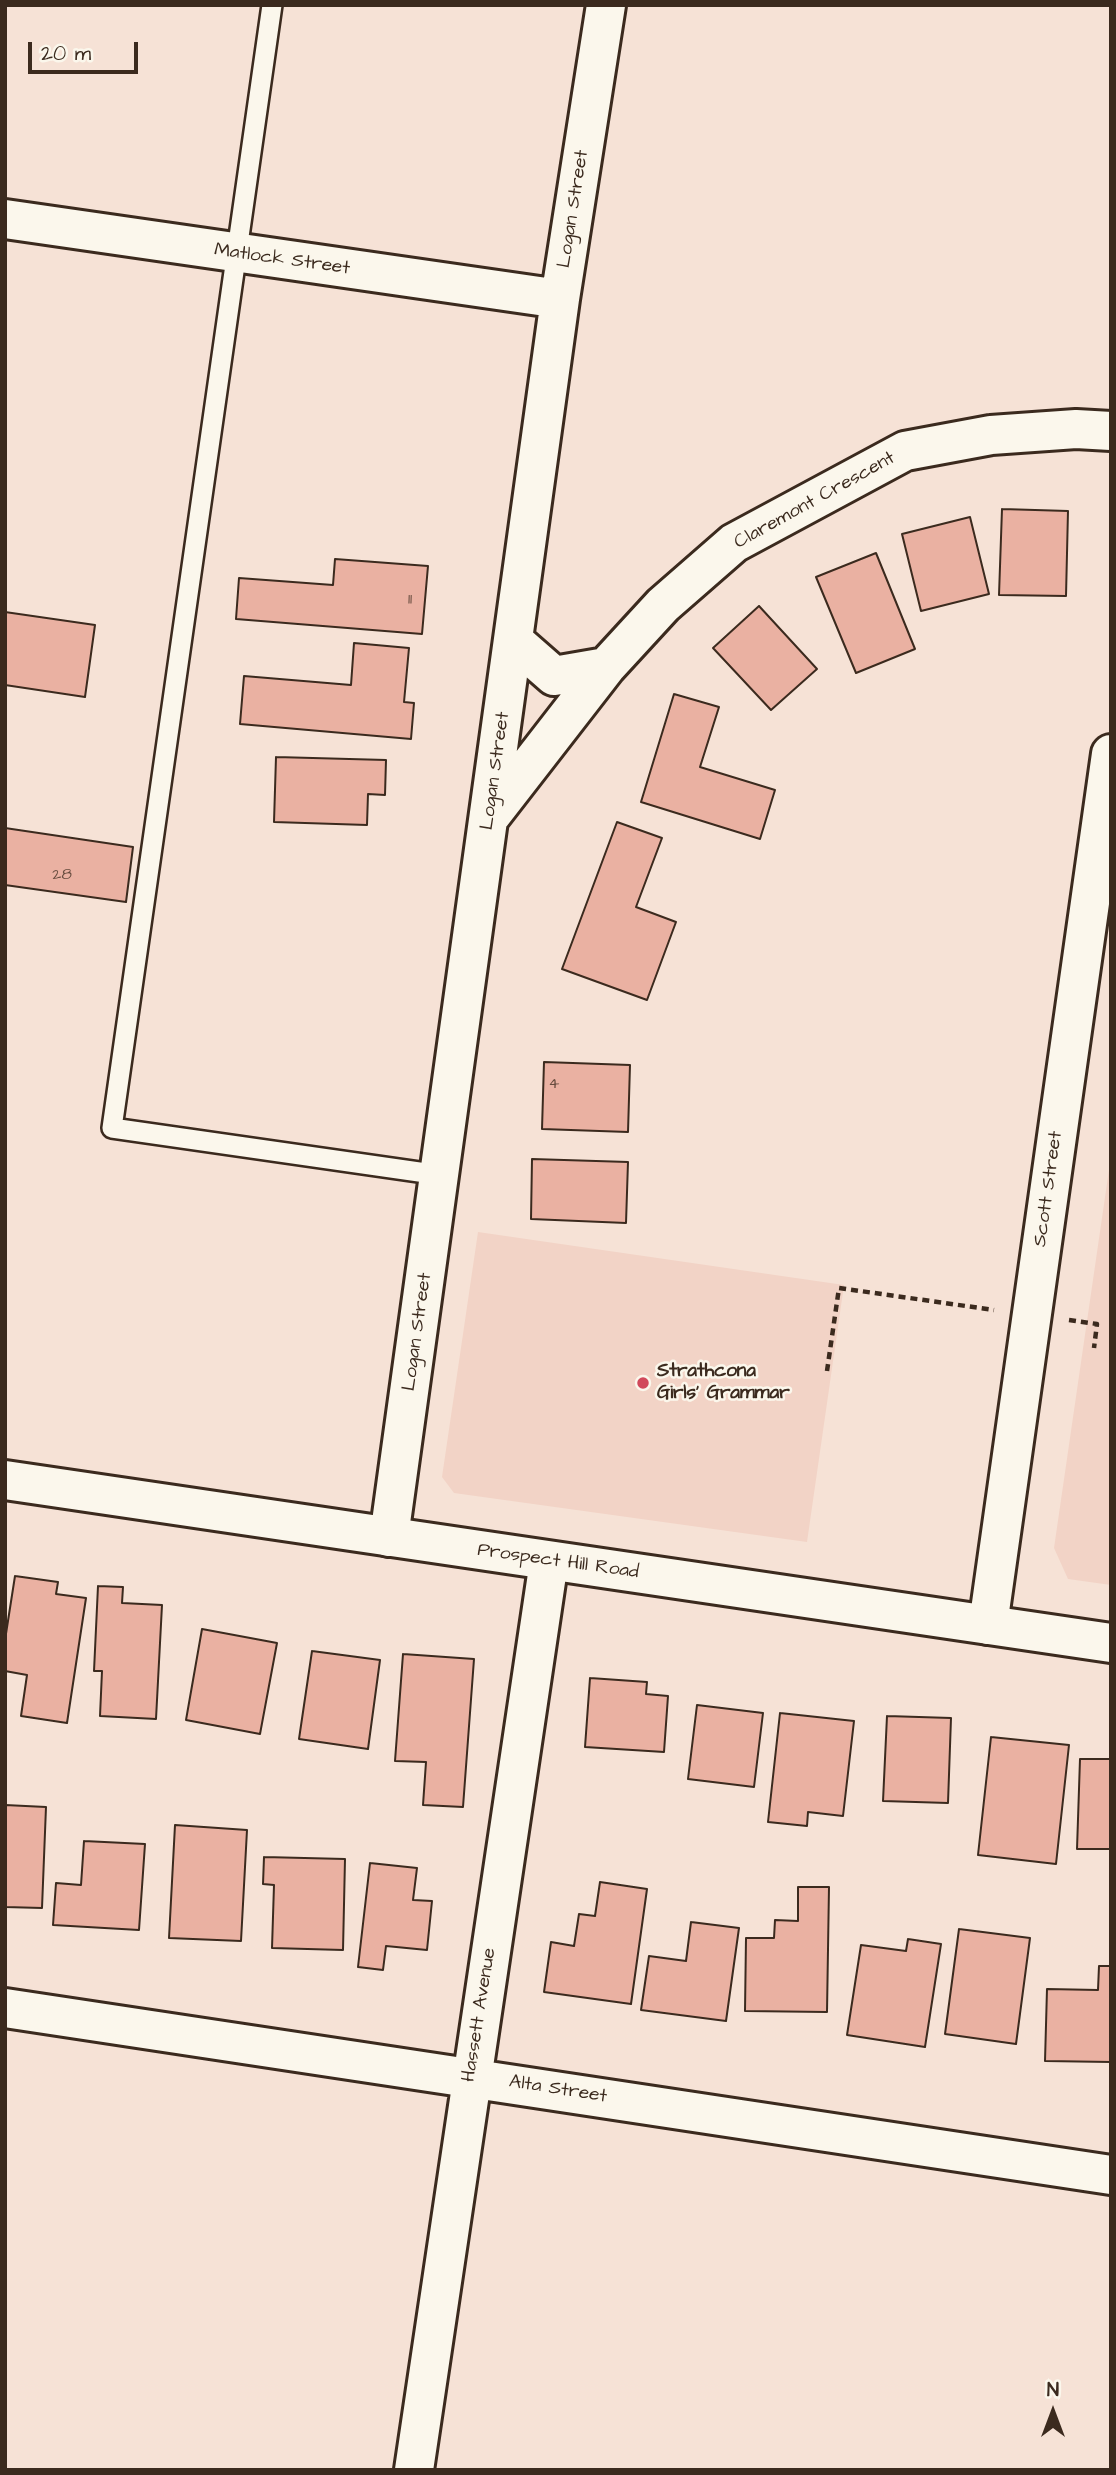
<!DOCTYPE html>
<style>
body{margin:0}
#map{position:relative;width:1116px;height:2475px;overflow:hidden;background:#f6e2d6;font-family:"Architects Daughter",sans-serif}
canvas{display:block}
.frame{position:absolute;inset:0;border:7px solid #3b2a1e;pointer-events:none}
.north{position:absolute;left:1018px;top:2377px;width:70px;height:70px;-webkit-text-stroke:5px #fbf7ec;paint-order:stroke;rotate:0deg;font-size:19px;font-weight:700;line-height:28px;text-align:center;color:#3b2a1e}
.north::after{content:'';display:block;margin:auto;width:24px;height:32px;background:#3b2a1e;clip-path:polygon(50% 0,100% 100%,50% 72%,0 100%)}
.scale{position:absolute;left:28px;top:42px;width:110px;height:32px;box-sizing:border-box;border:4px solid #3b2a1e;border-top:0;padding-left:9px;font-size:21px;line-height:24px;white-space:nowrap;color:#3b2a1e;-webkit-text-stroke:5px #fbf7ec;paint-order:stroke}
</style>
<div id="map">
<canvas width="1116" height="2475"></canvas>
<div class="frame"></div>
<div class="north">N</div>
<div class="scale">20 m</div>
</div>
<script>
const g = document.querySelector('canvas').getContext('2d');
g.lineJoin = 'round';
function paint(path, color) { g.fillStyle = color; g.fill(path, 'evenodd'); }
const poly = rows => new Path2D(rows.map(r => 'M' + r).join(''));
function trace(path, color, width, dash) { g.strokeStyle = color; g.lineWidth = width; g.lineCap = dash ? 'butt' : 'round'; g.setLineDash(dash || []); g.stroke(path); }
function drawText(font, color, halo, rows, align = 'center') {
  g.font = font + ' "Architects Daughter",sans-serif'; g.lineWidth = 5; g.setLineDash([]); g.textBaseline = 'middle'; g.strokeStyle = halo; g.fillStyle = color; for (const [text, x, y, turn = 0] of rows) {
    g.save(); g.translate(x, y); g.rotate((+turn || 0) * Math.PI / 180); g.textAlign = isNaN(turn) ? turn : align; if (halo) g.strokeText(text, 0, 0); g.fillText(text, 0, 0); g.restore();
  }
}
paint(poly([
 [1111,1156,1111,1585,1068,1579,1054,1548],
 [478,1232,844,1285,807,1542,454,1493,442,1477]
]), '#f2d3c6');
const building = poly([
 [1002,509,1068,511,1066,596,999,595,1002,509],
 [970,517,989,594,921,611,902,534,970,517],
 [876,553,915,649,856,673,816,577,876,553],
 [335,559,428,566,422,634,236,619,239,578,333,585,335,559],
 [759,606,817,669,771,710,713,648,759,606],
 [5,612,95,625,85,697,5,685,5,612],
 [354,643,409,648,404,702,414,703,411,739,240,724,244,676,351,685,354,643],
 [674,694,719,707,700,767,775,790,760,839,641,802,674,694],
 [276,757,386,760,385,795,368,794,367,825,274,822,276,757],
 [617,822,662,838,636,907,676,922,647,1000,562,969,617,822],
 [5,828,133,847,126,902,5,885,5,828],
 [544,1062,630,1065,628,1132,542,1129,544,1062],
 [532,1159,628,1162,626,1223,531,1219,532,1159],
 [15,1576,58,1582,56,1594,86,1598,67,1723,21,1716,27,1675,5,1671,5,1640,15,1576],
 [98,1586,123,1587,122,1603,162,1605,156,1719,100,1716,102,1671,94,1671,98,1586],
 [202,1629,277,1643,260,1734,186,1720,202,1629],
 [312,1651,380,1660,368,1749,299,1739,312,1651],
 [403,1654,474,1659,463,1807,423,1805,426,1762,395,1761,403,1654],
 [590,1678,647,1682,646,1694,668,1696,664,1752,585,1747,590,1678],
 [697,1705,763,1713,754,1787,688,1779,697,1705],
 [780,1713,854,1721,843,1816,808,1812,807,1826,768,1822,780,1713],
 [887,1716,951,1718,948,1803,883,1801,887,1716],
 [991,1737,1069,1745,1056,1864,978,1855,991,1737],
 [1080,1759,1111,1759,1111,1849,1077,1849,1080,1759],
 [5,1805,46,1807,42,1908,5,1907,5,1805],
 [175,1825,247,1830,241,1941,169,1938,175,1825],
 [84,1841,145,1844,139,1930,53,1925,56,1883,81,1885,84,1841],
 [264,1857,345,1859,343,1950,272,1948,274,1885,263,1884,264,1857],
 [370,1863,417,1868,413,1900,432,1901,427,1950,386,1946,383,1970,358,1967,370,1863],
 [600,1882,647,1889,631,2004,544,1992,551,1942,574,1946,579,1914,595,1916,600,1882],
 [798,1887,829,1887,827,2012,745,2011,746,1938,774,1938,775,1920,798,1921,798,1887],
 [691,1922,739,1928,726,2021,641,2010,649,1956,686,1961,691,1922],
 [959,1929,1030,1938,1016,2044,945,2034,959,1929],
 [908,1939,941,1944,925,2047,847,2035,861,1945,906,1951,908,1939],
 [1099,1966,1111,1966,1111,2062,1045,2061,1047,1989,1098,1990,1099,1966]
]);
paint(building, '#eab1a2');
trace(building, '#3b2a1e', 2);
const lane = poly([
 [272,5,112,1128,440,1175]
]);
const street = poly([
 [5,219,560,299],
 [514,641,554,676,606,667],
 [492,814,606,667,663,605,734,543,905,451,991,435,1076,429,1111,431],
 [389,1537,560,299,606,5],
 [988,1625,1111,754],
 [5,2008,1111,2175],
 [414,2470,549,1561]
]);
const secondary = poly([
 [5,1480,1111,1643]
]);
trace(lane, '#3b2a1e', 24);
trace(street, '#3b2a1e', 44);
trace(secondary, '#3b2a1e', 44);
trace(poly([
 [1069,1320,1097,1324,1094,1348],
 [827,1371,839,1288,994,1310]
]), '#3b2a1e', 4.5, [7, 5]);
trace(lane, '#fbf7ec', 19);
trace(street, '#fbf7ec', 38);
trace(secondary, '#fbf7ec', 38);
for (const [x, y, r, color] of [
 [643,1383,7,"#d1495b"]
]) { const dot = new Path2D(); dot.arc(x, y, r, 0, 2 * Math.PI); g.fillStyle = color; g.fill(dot); trace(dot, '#fbf7ec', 2.5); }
drawText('16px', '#674c3f', null, [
 ["11",410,601],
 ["28",62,876],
 ["4",554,1085]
]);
drawText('19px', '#3b2a1e', '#fbf7ec', [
 ["Logan Street",574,209,-81],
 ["Matlock Street",282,260,8],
 ["Claremont Crescent",815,501,-29],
 ["Logan Street",496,771,-82],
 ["Scott Street",1049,1189,-82],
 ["Logan Street",418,1332,-82],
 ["Prospect Hill Road",558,1562,8],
 ["Hassett Avenue",480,2015,-81],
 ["Alta Street",558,2090,9]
]);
drawText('bold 19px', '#3b2a1e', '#fbf7ec', [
 ["Strathcona",657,1372],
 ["Girls' Grammar",657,1394]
], 'left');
</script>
